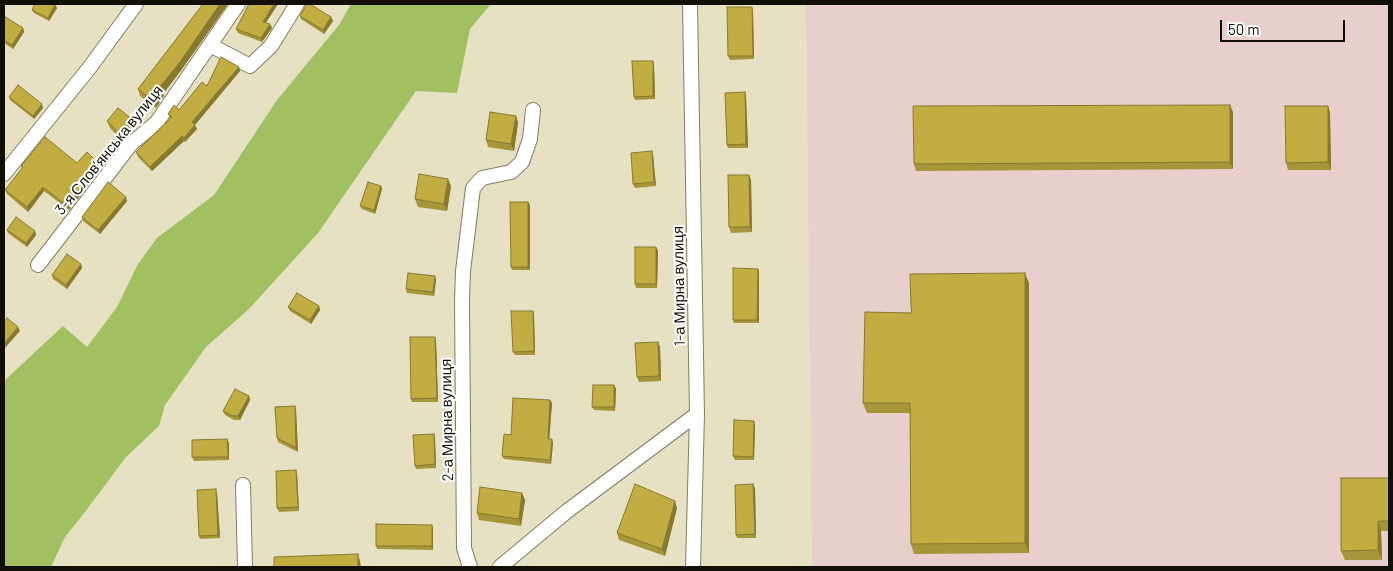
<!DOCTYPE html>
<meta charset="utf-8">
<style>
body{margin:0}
#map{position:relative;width:1393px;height:571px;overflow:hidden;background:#e6e1c3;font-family:Barlow,sans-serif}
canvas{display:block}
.frame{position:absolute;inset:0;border:5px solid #121006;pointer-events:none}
.scale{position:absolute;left:1220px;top:20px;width:125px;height:22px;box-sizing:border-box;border:2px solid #121006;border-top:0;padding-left:6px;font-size:15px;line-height:18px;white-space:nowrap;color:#121006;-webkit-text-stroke:4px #fff;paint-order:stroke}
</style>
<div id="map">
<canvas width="1393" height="571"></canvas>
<div class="frame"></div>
<div class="scale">50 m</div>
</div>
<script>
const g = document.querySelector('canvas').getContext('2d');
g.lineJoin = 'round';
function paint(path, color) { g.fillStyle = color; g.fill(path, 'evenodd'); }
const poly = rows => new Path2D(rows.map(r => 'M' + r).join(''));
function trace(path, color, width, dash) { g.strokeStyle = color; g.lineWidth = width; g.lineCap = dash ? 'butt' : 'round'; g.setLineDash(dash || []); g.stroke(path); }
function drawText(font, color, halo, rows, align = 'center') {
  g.font = font + ' Barlow,sans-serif'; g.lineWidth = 4; g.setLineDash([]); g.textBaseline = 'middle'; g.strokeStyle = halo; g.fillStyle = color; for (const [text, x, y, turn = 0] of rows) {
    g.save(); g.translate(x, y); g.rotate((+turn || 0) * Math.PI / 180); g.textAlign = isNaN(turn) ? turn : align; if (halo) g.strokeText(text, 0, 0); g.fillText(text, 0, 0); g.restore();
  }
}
paint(poly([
 [806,4,1389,4,1389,567,812,567]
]), '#e9cfcb');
paint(poly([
 [351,4,491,4,470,29,457,93,416,91,318,233,249,309,206,347,165,405,159,426,126,457,85,512,65,537,51,567,4,567,4,381,63,326,87,347,117,307,138,264,157,238,214,195,277,100,339,25]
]), '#a1c062');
const street = poly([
 [690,4,697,414,693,567],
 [210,45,250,66,271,46,297,4],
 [4,174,90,67,136,4],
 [38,265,131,144,157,122,238,4],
 [243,485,245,567],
 [470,567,464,548,462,301,463,271,473,188,482,178,511,172,522,162,530,139,533,110],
 [500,567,566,512,697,414]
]);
trace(street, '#837e63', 16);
trace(street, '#fff', 14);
paint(poly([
 [203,4,228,4,182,69,163,94,164,96,156,108,140,96,138,89],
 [249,4,278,4,266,23,270,24,272,28,262,42,238,33,236,29],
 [57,8,49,21,34,13,32,10],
 [753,11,754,59,730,60,728,56],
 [4,16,23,28,24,32,13,49,4,43],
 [300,16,331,17,333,21,324,34,301,19],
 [653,61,654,65,655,99,635,100,634,97],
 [239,67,240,71,195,125,197,129,185,142,184,141,152,171,138,157,136,152,170,118,168,114,179,110,207,86],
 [746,96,748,148,728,148,727,145],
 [9,97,43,108,34,119,10,100],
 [1328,106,1330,113,1331,170,1288,170,1286,163],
 [1233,112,1233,169,916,171,914,164],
 [516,116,518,123,514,151,488,147,486,140],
 [107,121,134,126,122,141,110,128],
 [653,155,656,186,635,188,633,184],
 [77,163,99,167,95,171,96,175,69,210,44,191,28,212,7,194,5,190,22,169,21,166],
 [749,175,751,180,752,232,731,233,729,227],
 [381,186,382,189,375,214,362,209,360,206],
 [451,186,447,211,418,207,415,199],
 [127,201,100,234,83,221,82,217],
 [528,202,530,205,530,270,512,270,511,267],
 [7,230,35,231,36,235,27,247,8,233],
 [656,247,658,251,657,288,636,288,635,284],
 [81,264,82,268,67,289,53,279,52,275],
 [758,269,759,272,759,323,734,323,733,320],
 [435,276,436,280,434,296,407,293,406,289],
 [1029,283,1029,553,914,554,911,544,910,413,867,413,863,403,912,313],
 [319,306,320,310,311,324,290,311,288,307],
 [533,311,534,314,535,355,515,355,513,352],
 [436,340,438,402,412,402,411,399],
 [658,342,660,347,661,381,639,382,637,377],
 [614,385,616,389,615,411,594,410,592,407],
 [249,396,250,400,240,420,234,420,225,415,223,411],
 [550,400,552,403,549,439,553,443,551,464,504,459,502,456,511,435],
 [295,406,296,410,298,452,278,442,277,438],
 [755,425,754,460,735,460,733,456],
 [434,434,435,438,436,468,416,469,415,466],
 [229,443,229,460,194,461,192,457],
 [296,470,297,474,299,511,279,512,277,508],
 [1389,478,1389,531,1381,531,1382,560,1345,560,1341,551],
 [755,488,756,538,737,538,736,535],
 [217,493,220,538,200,539,199,536],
 [522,493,525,500,521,526,479,520,477,513],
 [677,508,665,556,619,540,617,533],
 [432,525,433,529,433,550,377,549,376,546]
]), '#a69539');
paint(poly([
 [55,4,57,8,49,21,48,18],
 [220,4,228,4,182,69,163,94,164,96,156,108,154,101,159,88],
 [274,4,278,4,264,25,263,22],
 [752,7,753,11,754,59,753,56],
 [331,17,333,21,324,34,323,30],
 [270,24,272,28,262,42,261,38],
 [23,28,24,32,13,49,12,45],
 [653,61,654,65,655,99,653,96],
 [239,67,240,71,194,126,192,122],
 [745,92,746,96,748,148,746,144],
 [42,104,43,108,34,119,33,116],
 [1230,105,1233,112,1233,169,1230,162],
 [1328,106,1330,113,1331,170,1328,162],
 [516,116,518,123,514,151,511,144],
 [132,119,134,126,122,141,120,134],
 [195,125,197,129,185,142,184,138],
 [182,136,184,141,152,171,150,167],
 [652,151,653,155,656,186,654,182],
 [97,162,99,167,95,171,96,175,69,210,67,206,92,168],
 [749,175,751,180,752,232,750,227],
 [448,179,451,186,447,211,444,204],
 [381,186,382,189,375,214,374,210],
 [43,187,44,191,28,212,27,207],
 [126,197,127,201,100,234,98,230],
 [528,202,530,205,530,270,528,267],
 [35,231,36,235,27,247,26,243],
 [656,247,658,251,657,288,656,284],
 [81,264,82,268,67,289,66,285],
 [758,269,759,272,759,323,757,320],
 [1025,273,1029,283,1029,553,1025,543],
 [435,276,436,280,434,296,433,292],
 [319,306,320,310,311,324,310,320],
 [533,311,534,314,535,355,534,351],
 [18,327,20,331,4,349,4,344],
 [435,337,436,340,438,402,437,398],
 [658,342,660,347,661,381,659,376],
 [614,385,616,389,615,411,614,407],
 [249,396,250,400,240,420,238,416],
 [550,400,552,403,549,443,548,439],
 [295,406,296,410,298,452,296,448],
 [754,421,755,425,754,460,753,457],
 [434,434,435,438,436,468,435,464],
 [227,439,229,443,229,460,228,457],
 [552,439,553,443,551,464,550,460],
 [296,470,297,474,299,511,298,507],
 [753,484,755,488,756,538,755,534],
 [216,489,217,493,220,538,218,535],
 [522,493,525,500,521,526,519,519],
 [675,501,677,508,665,556,662,549],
 [1378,521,1381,531,1382,560,1378,550],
 [432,525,433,529,433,550,432,546],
 [358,554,360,561,361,567,358,567]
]), '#87792e');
const building = poly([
 [35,4,55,4,48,18,32,10,35,4],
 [203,4,220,4,180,62,159,88,161,89,154,101,138,89,203,4],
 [249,4,274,4,263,22,270,24,261,38,236,29,249,4],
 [307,4,310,4,331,17,323,30,300,16,307,4],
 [727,7,752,7,753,56,728,56,727,7],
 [4,16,23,28,12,45,4,40,4,16],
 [221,57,239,67,192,122,195,125,184,138,182,136,150,167,136,152,172,117,168,114,174,105,179,110,202,82,207,86,221,57],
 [632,61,653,61,653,96,634,97,632,61],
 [18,85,42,104,33,116,9,97,18,85],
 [745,92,746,144,727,145,725,93,745,92],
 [1230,105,1230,162,914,164,913,106,1230,105],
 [1285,106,1328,106,1328,162,1286,163,1285,106],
 [118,108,132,119,120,134,107,121,118,108],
 [490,112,516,116,511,144,486,140,490,112],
 [45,137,77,163,87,152,97,162,92,168,95,170,67,206,43,187,27,207,5,190,23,167,21,166,45,137],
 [652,151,654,182,633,184,631,153,652,151],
 [419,174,448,179,444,204,415,199,419,174],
 [728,175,749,175,750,227,729,227,728,175],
 [108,182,126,197,98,230,82,217,108,182],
 [368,182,381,186,374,210,360,206,368,182],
 [510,202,528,202,528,267,511,267,510,202],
 [16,217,35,231,26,243,7,230,16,217],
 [635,247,656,247,656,284,635,284,635,247],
 [67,254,81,264,66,285,52,275,67,254],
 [733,268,758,269,757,320,733,320,733,268],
 [408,273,435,276,433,292,406,289,408,273],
 [1025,273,1025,543,911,544,910,403,863,403,865,312,912,313,911,306,910,274,1025,273],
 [297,293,319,306,310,320,288,307,297,293],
 [511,311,533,311,534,351,513,352,511,311],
 [7,318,18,327,4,344,4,322,7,318],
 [410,337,435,337,437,398,411,399,410,337],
 [658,342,659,376,637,377,635,343,658,342],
 [593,385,614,385,614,407,592,407,593,385],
 [235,389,249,396,238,416,233,416,223,411,235,389],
 [513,398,550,400,548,439,552,439,550,460,502,456,504,434,511,435,513,398],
 [295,406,296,448,277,438,275,407,295,406],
 [734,420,754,421,753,457,733,456,734,420],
 [434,434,435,464,415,466,413,435,434,434],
 [227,439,228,457,192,457,192,440,227,439],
 [296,470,298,507,277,508,276,471,296,470],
 [1341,478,1389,478,1389,521,1378,521,1378,550,1341,551,1341,478],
 [635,484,675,501,662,549,617,533,635,484],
 [753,484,755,534,736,535,735,485,753,484],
 [480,487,522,493,519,519,477,513,480,487],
 [216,489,218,535,199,536,197,490,216,489],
 [376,524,432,525,432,546,376,546,376,524],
 [358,554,358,567,274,567,274,557,358,554]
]);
paint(building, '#c1ad42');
trace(building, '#87792e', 1);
drawText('15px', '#121006', '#fff', [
 ["3-я Слов’янська вулиця",109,150,-51],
 ["1-а Мирна вулиця",679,286,-91],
 ["2-а Мирна вулиця",447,420,-91]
]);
</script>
